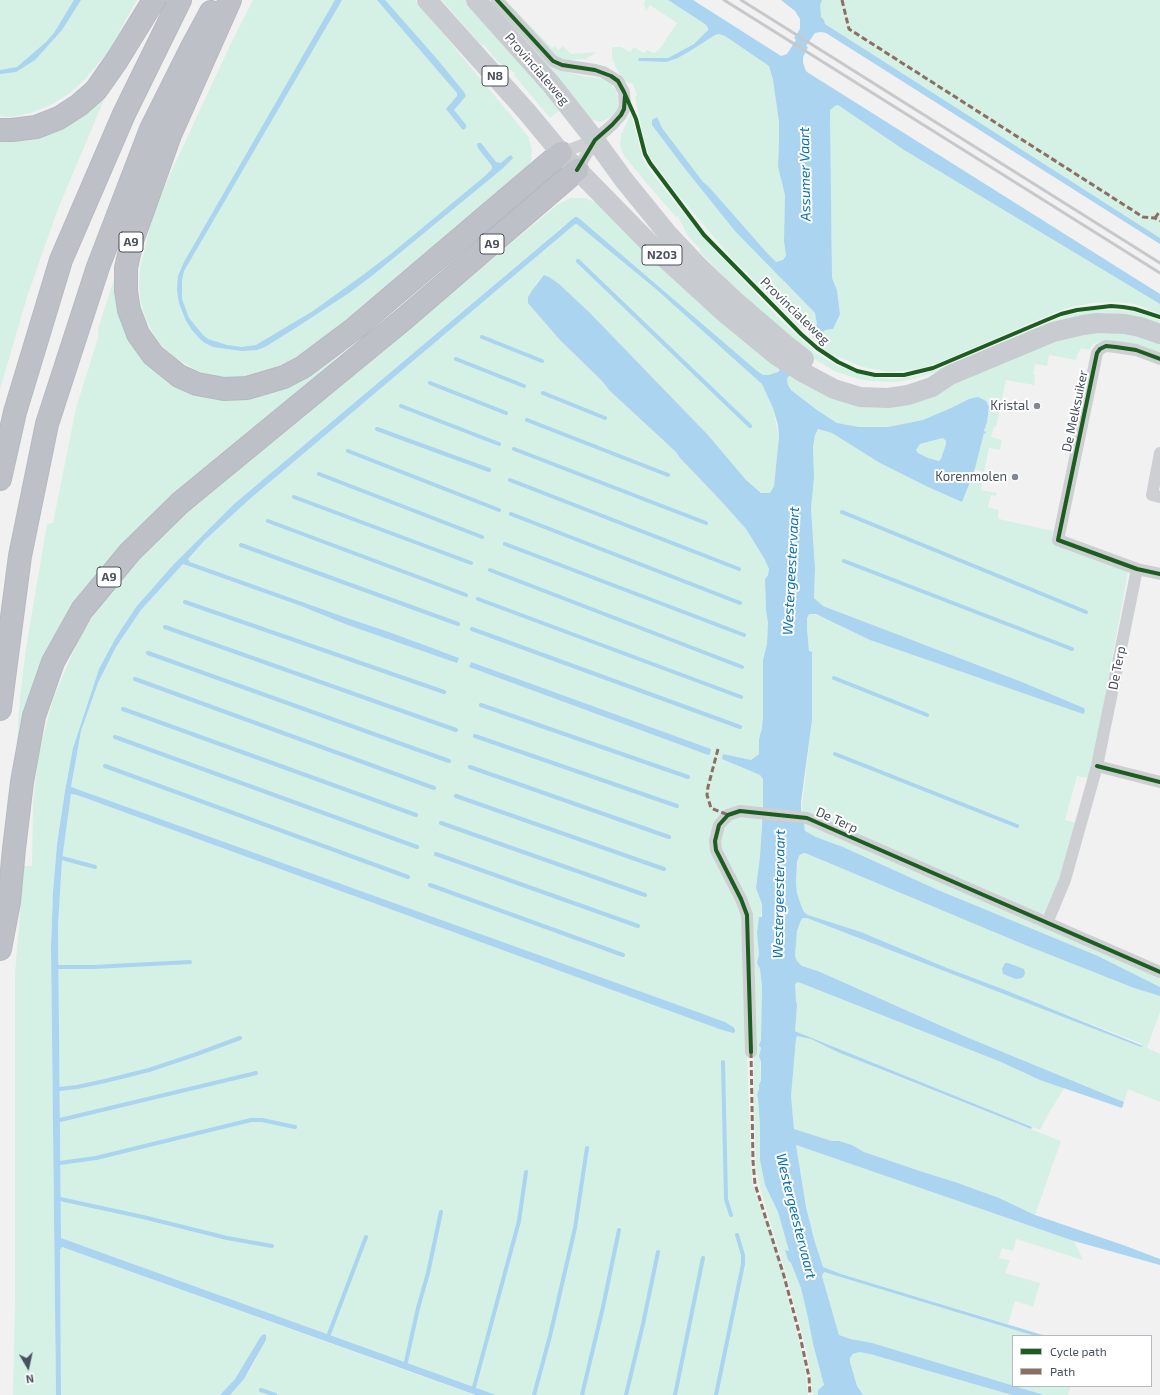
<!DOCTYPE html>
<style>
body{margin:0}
#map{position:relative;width:1160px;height:1395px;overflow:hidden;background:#f2f1f1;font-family:"Exo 2",sans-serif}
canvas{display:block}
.legend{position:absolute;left:1012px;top:1335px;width:140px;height:52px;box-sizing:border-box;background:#fff;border:1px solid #b6b9bf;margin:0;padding:5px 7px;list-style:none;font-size:12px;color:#48505e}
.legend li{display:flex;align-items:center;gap:8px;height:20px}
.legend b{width:20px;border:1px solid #b6b9bf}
.north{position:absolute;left:8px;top:1347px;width:40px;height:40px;-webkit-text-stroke:3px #fff;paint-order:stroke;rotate:171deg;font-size:11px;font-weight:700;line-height:16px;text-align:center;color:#48505e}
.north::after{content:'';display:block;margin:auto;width:14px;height:18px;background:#48505e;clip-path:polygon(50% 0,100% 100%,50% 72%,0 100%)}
</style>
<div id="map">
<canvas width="1160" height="1395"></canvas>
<ul class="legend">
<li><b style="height:5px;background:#1b5e20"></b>Cycle path</li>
<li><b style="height:5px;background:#8d6e63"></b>Path</li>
</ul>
<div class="north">N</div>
</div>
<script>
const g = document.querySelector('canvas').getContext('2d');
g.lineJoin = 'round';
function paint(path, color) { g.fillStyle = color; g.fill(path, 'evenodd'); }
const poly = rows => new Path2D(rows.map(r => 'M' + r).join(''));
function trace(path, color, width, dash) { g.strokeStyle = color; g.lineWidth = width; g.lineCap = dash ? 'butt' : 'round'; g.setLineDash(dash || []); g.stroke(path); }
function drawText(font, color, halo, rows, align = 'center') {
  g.font = font + ' "Exo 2",sans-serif'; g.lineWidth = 4; g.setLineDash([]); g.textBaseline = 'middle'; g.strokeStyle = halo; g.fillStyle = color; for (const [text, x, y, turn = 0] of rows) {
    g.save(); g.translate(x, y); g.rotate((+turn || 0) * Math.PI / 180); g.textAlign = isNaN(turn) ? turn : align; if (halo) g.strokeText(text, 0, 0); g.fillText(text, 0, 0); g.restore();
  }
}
paint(poly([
 [0,0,137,0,108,52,85,79,70,93,53,104,31,113,11,117,0,116],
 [253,0,415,0,528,136,532,149,531,160,527,170,337,330,300,357,279,368,246,378,231,379,211,376,196,370,177,359,164,348,154,335,146,319,141,303,139,285,140,267,153,216,166,183,232,41],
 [442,0,467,0,562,108,550,118,514,75,515,73,497,61,484,45,482,46],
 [486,0,494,0,557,69,582,76,598,78,609,82,616,90,620,103,615,115,614,114,604,121,600,122,589,119],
 [503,0,505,0,552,48,555,46,558,50,563,46,571,54,597,52,586,59,568,60,558,58],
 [645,0,668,0,705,24,708,28,704,35,694,44,668,58,639,58,638,61,666,62,678,58,690,51,715,35,719,34,725,36,769,66,773,80,779,122,779,140,778,167,785,195,784,241,786,256,784,282,815,313,817,324,809,333,804,328,802,329,790,317,729,255,676,192,649,156,644,139,635,97,637,95,633,84,624,81,615,66,614,60,612,61,612,47,621,47,630,52,634,47,644,53,647,50,654,53,659,50,677,23,650,5,646,11,644,5],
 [788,0,1160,0,1160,238,921,86],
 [111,83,58,209,28,294,0,389,0,138],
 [838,105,904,150,1160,304,1160,314,1135,304,1115,302,1092,303,1070,307,1054,313,940,362,925,367,904,371,888,372,863,367,833,355,822,348,823,346,817,341,825,330,833,329,840,313,837,290,832,278,830,110,835,106],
 [631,113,642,157,650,171,688,219,708,243,780,319,816,353,838,366,876,378,894,379,917,376,950,365,1065,316,1092,310,1121,310,1136,312,1158,320,1160,321,1160,324,1129,315,1102,313,1089,314,1054,322,945,369,914,379,894,382,870,381,858,379,834,371,806,354,734,287,699,251,701,250,687,235,678,216,676,217,643,179,623,154,620,145,621,135],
 [536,185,538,187,233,446,85,593,14,790,20,697,26,648,47,524,53,523,76,408,98,338,98,329,121,258,159,371,255,395],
 [570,198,586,198,596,203,781,368,778,372,768,375,767,394,773,408,779,437,774,486,770,493,761,493,746,480,708,435,591,314,538,281,533,289,554,332,560,340,602,381,610,391,676,452,680,458,722,502,746,529,764,558,769,569,768,575,765,579,766,610,768,623,767,644,763,660,763,715,762,728,759,739,759,754,751,760,722,759,760,775,763,779,763,808,746,807,713,831,741,905,752,1181,758,1201,770,1227,785,1274,785,1288,804,1360,808,1395,496,1395,61,1238,58,926,62,860,71,794,77,795,722,1030,733,1033,735,1029,725,1022,692,1010,71,788,81,731,98,683,116,647,141,610,183,564,301,606,345,624,388,638,458,658,389,632,350,619,190,562,188,559,205,540,251,498,569,228,566,224,234,504,174,564,136,607,115,639,99,669,73,748,65,791,57,844,53,892,51,946,56,1395,13,1395,15,1301,15,973,24,866,32,866,33,803,38,757,53,699,79,638,109,593,139,555,185,511,413,320,452,293,557,205],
 [471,662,535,686,711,749,708,755,469,667],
 [1080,333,1129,333,1160,342,1160,354,1109,342,1100,342,1093,344,1089,350,1081,348,1080,351,1079,351,1076,360,1049,355,1047,366,1035,364,1033,374,1035,375,1034,385,1006,380,998,418,996,427,994,427,991,437,1002,440,1000,450,989,448,984,472,974,469,984,433,985,434,984,431,987,422,989,407,969,399,951,408,923,420,888,427,859,427,837,423,817,410,791,390,788,385,787,379,790,374,857,404,986,369,1029,350],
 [818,429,832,433,880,463,928,487,962,502,974,472,984,474,981,490,997,493,996,496,991,495,988,506,990,508,999,510,998,517,999,519,1053,531,1052,540,1128,572,1092,767,1088,778,1077,776,1065,820,1077,823,1062,877,1046,913,1038,916,801,814,812,720,812,652,809,651,807,629,807,617,809,614,811,614,820,616,870,640,1083,714,1084,708,1022,682,823,606,814,598,815,568,811,509,814,477,813,447,815,435],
 [943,438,946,441,946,444,941,459,939,461,928,458,918,453,916,450,920,444],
 [734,816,762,816,760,856,756,888,762,904,761,917,759,917,757,933,759,954,757,963,760,969,762,987,761,1040,759,1044,761,1048,760,1053,761,1080,759,1085,758,1103,760,1126,760,1160,765,1185,778,1212,789,1251,785,1251,788,1259,791,1263,801,1288,808,1318,813,1344,824,1385,818,1390,818,1395,813,1395,807,1353,786,1274,759,1184,756,1169,754,1110,754,1053,751,946,719,844,723,824],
 [802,822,1160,975,1160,987,1098,956,938,890,843,847,816,837,805,831,804,824],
 [805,853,1025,945,1134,988,1160,996,1160,1012,1147,1048,1160,1054,1160,1102,1128,1089,1124,1102,964,1036,818,971,802,966,797,961,795,956,797,931,801,920,803,918,807,918,1142,1047,1142,1044,947,968,861,932,808,915,804,912,801,905,797,893,796,883,798,858,801,854],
 [798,982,1001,1062,1040,1080,1065,1087,1047,1116,1040,1130,1032,1127,797,1032,795,1031,795,984],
 [797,1036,811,1039,886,1072,1061,1141,1035,1215,999,1198,958,1183,923,1172,864,1152,852,1145,839,1141,832,1141,794,1129,791,1096,796,1039],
 [796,1145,1074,1241,1083,1260,1016,1239,1013,1251,1002,1248,999,1258,1010,1260,1005,1273,1040,1283,1033,1307,1015,1301,1008,1324,841,1274,823,1267,814,1239,806,1207],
 [62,1247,415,1374,476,1395,230,1395,244,1379,252,1367,266,1340,264,1334,261,1336,235,1379,220,1395,61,1395,60,1250],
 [824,1272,1035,1336,1013,1336,1013,1386,839,1335,822,1276],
 [859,1352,870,1354,1012,1395,863,1395,857,1386,850,1362,850,1358,854,1354],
 [1015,1386,1071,1386,1068,1395,1044,1395]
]), '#d5f0e4');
paint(poly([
 [74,0,81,0,62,30,35,60,16,72,0,74,0,70,17,67,46,42,54,33],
 [335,0,342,0,184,271,182,280,182,299,189,318,203,335,208,339,227,345,242,347,256,345,313,311,363,275,392,253,485,176,492,169,492,166,478,148,477,145,478,143,481,143,496,162,501,163,509,156,511,155,513,158,502,169,373,275,349,293,297,327,265,347,257,350,242,351,213,347,205,343,200,339,192,330,186,321,179,303,177,290,178,276,184,262],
 [377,0,385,0,437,59,464,92,466,96,454,110,466,125,466,128,463,130,446,109,457,96,457,93],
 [668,0,693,0,781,56,787,54,796,40,794,38,800,29,800,19,795,11,781,0,822,0,820,5,821,17,824,20,825,24,1160,238,1160,244,826,33,821,32,815,33,806,46,808,47,803,57,803,62,805,69,807,72,1160,294,1160,304,904,150,838,105,835,106,830,110,832,278,837,290,840,314,833,329,825,330,817,341,809,333,817,324,815,313,735,231,686,170,652,125,652,120,657,117,662,128,703,182,708,186,767,253,776,262,783,260,786,256,784,241,785,195,778,167,779,140,779,122,773,80,769,66,725,36,719,34,715,35,690,51,678,58,666,62,638,61,639,58,668,58,694,44,708,30,708,28,705,24],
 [575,217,577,217,581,220,757,371,763,375,768,375,778,372,781,368,790,374,787,379,788,385,791,390,817,410,837,423,859,427,888,427,923,420,951,408,969,399,978,397,986,401,989,407,987,422,984,431,986,432,985,434,984,433,974,472,962,502,928,487,880,463,832,433,818,429,815,435,813,447,814,477,811,509,815,568,814,598,823,606,1022,682,1084,708,1085,712,1083,714,870,640,820,616,816,614,809,614,807,618,807,629,809,651,812,652,812,720,801,802,801,814,802,822,804,824,805,831,816,837,843,847,938,890,1098,956,1160,987,1160,996,1134,988,1025,945,805,853,801,854,799,856,797,862,796,883,797,893,801,905,804,912,808,915,861,932,947,968,1005,990,1143,1046,1141,1047,807,918,803,918,801,920,797,931,795,956,797,961,802,966,818,971,964,1036,1124,1102,1122,1108,1040,1080,1001,1062,798,982,795,984,796,1002,797,1004,795,1031,797,1032,1032,1127,1031,1129,840,1053,811,1039,797,1036,796,1039,791,1096,794,1129,832,1141,839,1141,852,1145,864,1152,923,1172,958,1183,999,1198,1035,1215,1123,1245,1160,1259,1160,1265,1074,1241,796,1145,806,1207,814,1239,823,1267,841,1274,1046,1336,1035,1336,824,1272,822,1276,839,1335,851,1339,872,1343,1044,1395,1012,1395,870,1354,859,1352,853,1354,850,1358,850,1362,857,1386,863,1395,818,1395,818,1390,824,1385,813,1344,808,1318,801,1288,791,1263,788,1260,785,1250,789,1251,778,1212,765,1185,760,1160,760,1126,758,1098,757,1095,759,1089,759,1085,761,1080,761,1062,759,1056,761,1048,759,1045,761,1040,762,987,760,969,757,963,759,954,757,933,759,917,762,917,762,904,756,888,760,856,763,808,763,779,760,775,722,759,723,754,751,760,759,754,759,739,762,728,763,715,763,660,767,644,768,623,766,610,765,579,768,575,769,569,764,558,746,529,722,502,680,458,676,452,610,391,602,381,560,340,528,303,528,297,533,289,544,275,549,277,559,284,591,314,708,435,746,480,761,493,770,493,774,486,779,437,778,425,773,408,762,384,656,289,577,224,575,224,251,498,205,540,188,559,190,562,350,619,389,632,459,658,457,663,345,624,301,606,183,564,141,610,116,647,98,683,81,731,71,787,692,1010,725,1022,733,1027,735,1029,735,1032,733,1033,722,1030,77,795,71,794,62,860,58,926,61,1238,496,1395,476,1395,62,1247,60,1250,61,1395,56,1395,51,946,53,892,57,844,65,791,73,748,99,669,115,639,136,607,174,564,234,504],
 [943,438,946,441,946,444,941,459,939,461,928,458,918,453,916,450,920,444],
 [471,662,711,749,710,754,708,755,469,667],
 [1005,963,1008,963,1024,969,1025,973,1024,976,1022,978,1016,979,1003,974,1002,969],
 [264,1334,266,1335,266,1340,244,1379,230,1395,220,1395,235,1379,261,1336]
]), '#aad4ef');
trace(poly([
 [578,261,750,426],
 [482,337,542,361],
 [456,359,524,386],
 [430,383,506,413],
 [543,393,605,418],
 [401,406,499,444],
 [527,420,668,475],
 [377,429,489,470],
 [514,449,706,523],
 [348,451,499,510],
 [319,474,482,537],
 [510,480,739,569],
 [294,497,471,563],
 [842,512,1086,612],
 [511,514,740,603],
 [268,521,466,595],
 [505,544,744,635],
 [241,545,458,624],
 [844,561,1072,649],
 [490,570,742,667],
 [478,599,741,697],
 [185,602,444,692],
 [165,627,456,730],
 [472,629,740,727],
 [148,653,449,761],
 [834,678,927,715],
 [135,679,434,788],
 [481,705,688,777],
 [123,709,416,815],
 [475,736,677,806],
 [115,737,417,847],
 [835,754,1017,826],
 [105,766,408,877],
 [470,767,669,837],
 [456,796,664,869],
 [441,823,645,895],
 [436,854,638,926],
 [62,858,95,867],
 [430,885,623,955],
 [58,967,93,967,190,962],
 [723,1062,726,1199,731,1215],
 [59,1089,77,1087,105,1081,149,1070,194,1055,240,1038],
 [60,1120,256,1073],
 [60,1163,96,1158,251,1120,262,1120,295,1127],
 [60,1199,143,1217,227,1238,272,1246],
 [329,1334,366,1237],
 [406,1362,418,1308,428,1273,441,1212],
 [474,1387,519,1221,526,1172],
 [261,1390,275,1395],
 [534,1395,550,1336,575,1228,587,1148],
 [582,1395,603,1307,619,1230],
 [626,1395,643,1324,658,1252],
 [675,1395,703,1258],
 [716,1395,743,1264,743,1255,737,1235]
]), '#aad4ef', 4);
const highway = poly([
 [230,0,170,135,132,241,126,268,126,291,129,310,138,334,153,355,179,376,197,384,224,389,247,388,284,377,303,367,355,328,561,153],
 [0,130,12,130,36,127,59,118,79,105,96,90,117,60,154,0],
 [0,479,15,412,61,260,124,114,180,0],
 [0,709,20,556,47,424,98,267,151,129,190,51,211,12],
 [0,949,9,902,14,849,22,782,34,716,53,662,82,610,130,552,180,503,405,318,577,170]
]);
trace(highway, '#b6b9c0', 24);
trace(poly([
 [497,0,553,61,562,65,595,70,603,72,618,81,624,92,625,104,624,109,621,115,612,125,595,140,577,170],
 [561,153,595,140],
 [1160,359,1136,350,1116,347,1106,346,1100,349,1097,353,1058,540,1137,569,1160,574],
 [1160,453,1152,495,1160,497],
 [1097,766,1160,782],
 [1047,923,1065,880,1097,766,1137,569],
 [751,1052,747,915,741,899,716,850,715,841,719,825,728,815,740,811,807,818,1160,972]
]), '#cdcfd2', 12);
trace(poly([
 [427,0,527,112,561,153,655,249,725,313,776,355,804,373,834,389,860,397,888,398,908,395,932,387,950,375,1053,332,1083,325,1097,323,1125,324,1140,327,1160,334],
 [476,0,551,84,595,140,624,180,667,233,699,267,735,301,785,344,804,359]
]), '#c8cbd0', 20);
trace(highway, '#bdc1c7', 22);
trace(poly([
 [724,0,1160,273],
 [741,0,1160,263]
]), '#c7c8cb', 3);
trace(poly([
 [842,0,849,29,1143,217,1155,218,1160,221],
 [1155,218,1160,211],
 [718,749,708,787,707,795,711,808,728,815],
 [751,1052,753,1161,755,1184,784,1276,800,1336,809,1377,810,1395]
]), '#8d6e63', 3, [6, 3]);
trace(poly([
 [497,0,553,61,562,65,595,70,611,76,618,81,624,92,636,119,645,154,650,163,704,235,801,334,817,348,838,362,857,371,875,375,904,375,933,368,1044,321,1061,314,1077,310,1111,306,1123,307,1135,309,1160,317],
 [577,170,595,140,612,125,621,115,624,109,625,96],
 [1160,359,1136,350,1116,347,1106,346,1100,349,1097,353,1058,540,1137,569,1160,574],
 [1097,766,1160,782],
 [751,1052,747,915,741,899,716,850,715,841,719,825,728,815,740,811,807,818,1160,972]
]), '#1b5e20', 4);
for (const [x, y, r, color] of [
 [1037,406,4,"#848891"],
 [1015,477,4,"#848891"]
]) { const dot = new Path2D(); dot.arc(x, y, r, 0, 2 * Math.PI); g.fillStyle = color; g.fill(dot); trace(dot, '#fff', 1.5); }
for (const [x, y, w] of [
 [495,76,26],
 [131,242,24],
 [492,244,24],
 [662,255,40],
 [109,577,24]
]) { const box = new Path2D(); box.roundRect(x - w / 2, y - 10, w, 20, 3); g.fillStyle = '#fff'; g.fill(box); trace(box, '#48505e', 1); }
drawText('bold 12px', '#48505e', null, [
 ["N8",495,76],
 ["A9",131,242],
 ["A9",492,244],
 ["N203",662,255],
 ["A9",109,577]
]);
drawText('13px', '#48505e', '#fff', [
 ["Provincialeweg",537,69,49],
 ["Provincialeweg",795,311,44],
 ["De Melksuiker",1075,411,-78],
 ["De Terp",1117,668,-79],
 ["De Terp",837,820,24]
]);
drawText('13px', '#48505e', '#fff', [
 ["Kristal",1029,406],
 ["Korenmolen",1007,477]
], 'right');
drawText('italic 14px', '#0a70af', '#fff', [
 ["Assumer Vaart",805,174,-91],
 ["Westergeestervaart",791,571,-87],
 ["Westergeestervaart",779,894,-89],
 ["Westergeestervaart",796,1216,76]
]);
</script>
